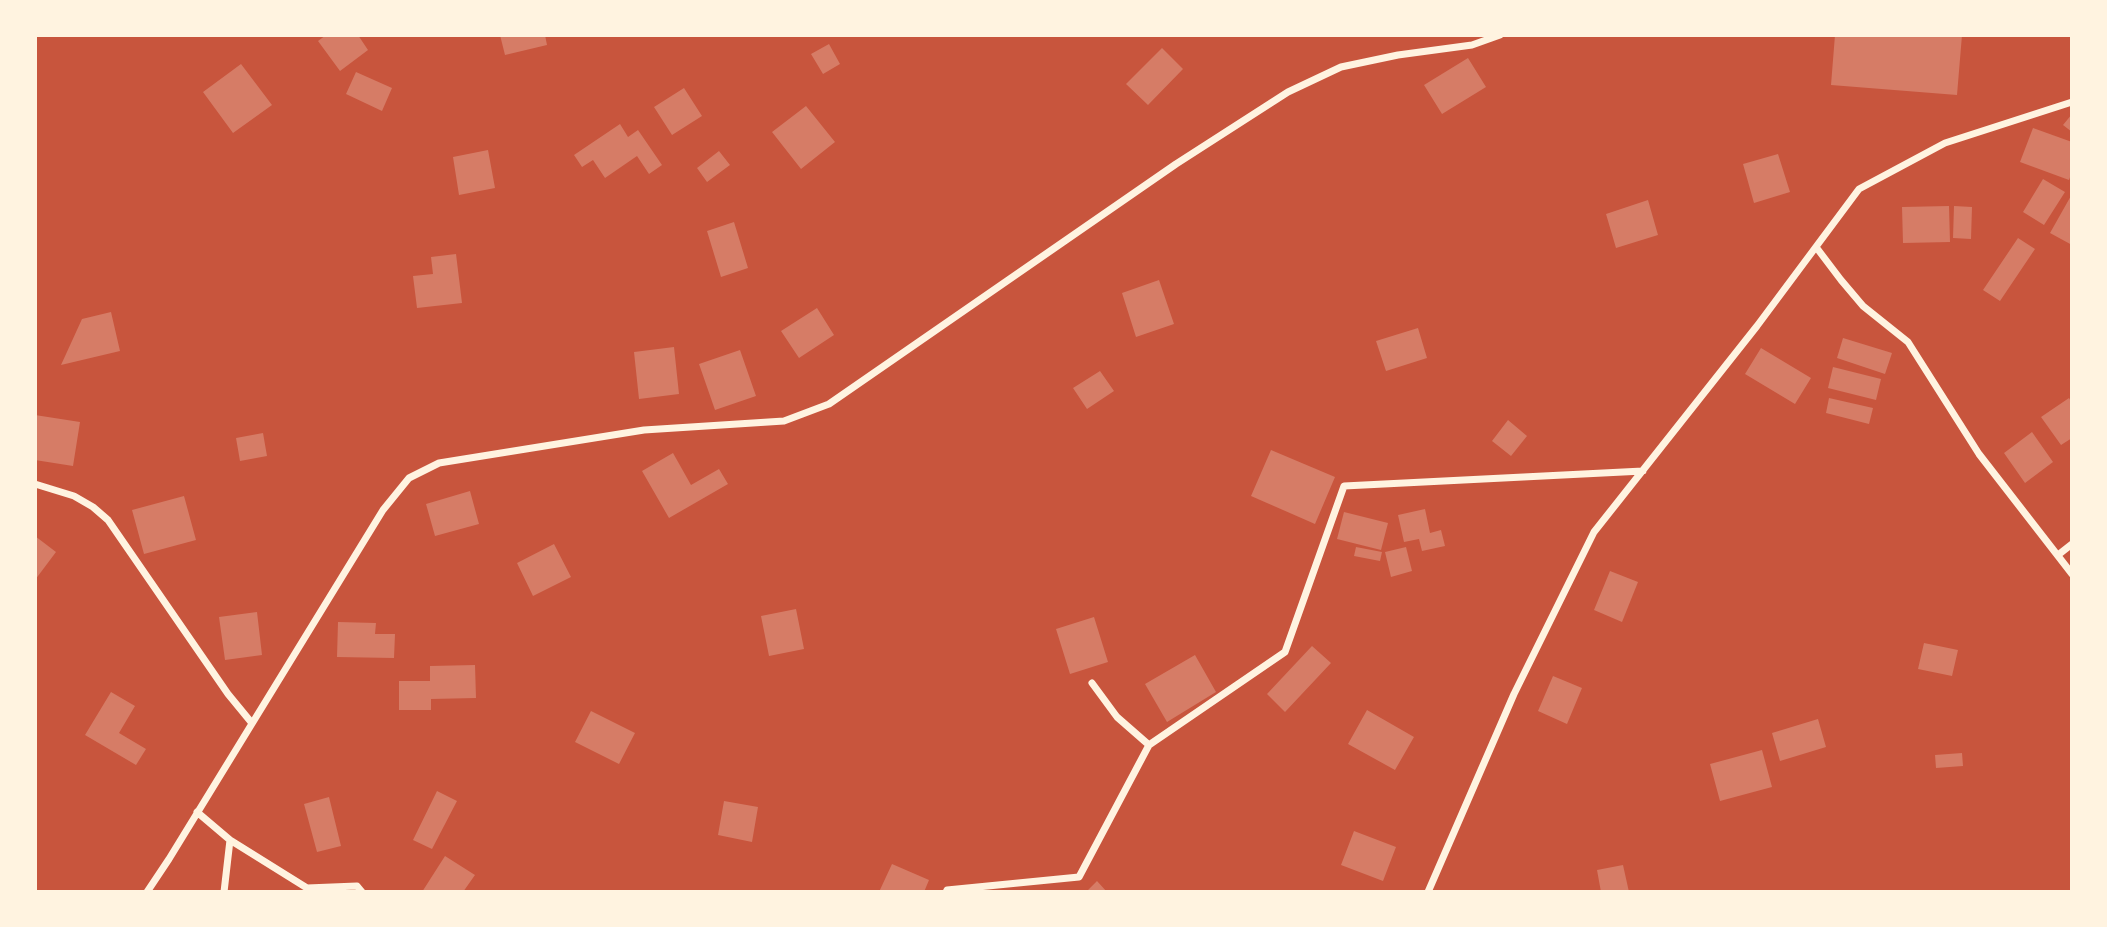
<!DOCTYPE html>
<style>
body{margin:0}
#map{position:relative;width:2107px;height:927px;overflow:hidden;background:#c8553d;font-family:Overpass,sans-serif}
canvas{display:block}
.frame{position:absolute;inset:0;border:37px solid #fff3e0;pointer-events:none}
</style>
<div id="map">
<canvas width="2107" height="927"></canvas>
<div class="frame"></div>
</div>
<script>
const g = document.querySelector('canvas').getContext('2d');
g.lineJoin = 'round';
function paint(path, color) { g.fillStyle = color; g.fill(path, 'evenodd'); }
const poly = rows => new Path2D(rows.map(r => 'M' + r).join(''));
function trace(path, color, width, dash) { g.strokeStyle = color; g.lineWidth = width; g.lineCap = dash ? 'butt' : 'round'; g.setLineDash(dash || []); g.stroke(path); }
paint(poly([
 [326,35,358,35,368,50,340,71,318,41],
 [500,35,545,35,547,45,505,55],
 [1835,35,1962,35,1957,95,1831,85],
 [829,44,840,64,823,74,811,54],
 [1162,48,1183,69,1148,105,1126,84],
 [1468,58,1486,87,1442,114,1424,85],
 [241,64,272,105,233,133,203,92],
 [356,72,392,88,382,111,346,94],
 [684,88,702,116,672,135,654,107],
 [806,106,835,142,801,169,772,132],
 [2072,114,2072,132,2063,125],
 [620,124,628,137,638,130,662,165,649,174,637,156,605,178,593,160,582,167,574,155],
 [2033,128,2072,142,2072,172,2069,180,2020,162],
 [488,150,495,188,459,195,453,157],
 [719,151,730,165,707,182,697,168],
 [1778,154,1790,192,1754,203,1743,164],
 [2043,179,2065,192,2044,225,2023,212],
 [2072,194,2072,245,2050,233],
 [1648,200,1658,235,1616,248,1606,214],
 [1949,206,1950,242,1903,243,1902,207],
 [1954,206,1972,207,1971,239,1953,238],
 [734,222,748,268,721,277,707,231],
 [2018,238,2035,249,2000,301,1983,290],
 [456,254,462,303,417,308,413,276,433,274,431,257],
 [1159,280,1174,324,1136,337,1122,293],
 [817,308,834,335,799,358,781,331],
 [111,312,120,351,61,365,82,319],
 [1418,328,1427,358,1386,371,1376,341],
 [1843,338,1892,353,1885,374,1837,358],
 [674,347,679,394,639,399,634,352],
 [1761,348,1811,378,1795,404,1745,374],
 [740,350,756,396,715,410,699,364],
 [1833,367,1881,379,1876,400,1828,388],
 [1100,371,1114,391,1087,409,1073,388],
 [1829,398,1873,408,1869,424,1826,413],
 [2069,398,2072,403,2072,438,2061,445,2041,417],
 [35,415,80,422,73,466,35,460],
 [1508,420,1527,436,1511,456,1492,441],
 [2032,432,2053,462,2025,483,2004,453],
 [263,433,267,456,240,461,236,438],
 [1271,450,1335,477,1315,524,1251,496],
 [673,453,691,485,719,469,728,484,669,518,642,471],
 [470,491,479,524,435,536,426,504],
 [184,496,196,540,144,554,132,510],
 [1425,509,1430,533,1441,530,1445,546,1422,551,1419,539,1404,542,1398,515],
 [1344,512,1388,523,1381,550,1337,539],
 [35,536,56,552,35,580],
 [554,544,571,577,533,596,517,563],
 [1356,547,1382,552,1380,561,1354,556],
 [1406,547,1412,571,1391,577,1385,552],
 [1610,571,1638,582,1622,622,1594,610],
 [796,609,804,649,769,656,761,616],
 [257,612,262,655,225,660,219,617],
 [1094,617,1108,662,1070,674,1056,629],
 [338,622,376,623,375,634,395,634,394,658,337,657],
 [1924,643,1958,650,1952,676,1918,669],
 [1312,646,1331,663,1285,712,1267,694],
 [1195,655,1216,692,1167,722,1145,684],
 [475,665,476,698,431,699,431,710,399,710,399,681,430,681,430,666],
 [1553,676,1582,688,1567,724,1538,711],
 [111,692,135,706,119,733,146,749,136,765,85,735],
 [1367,710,1414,737,1395,770,1348,744],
 [591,711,635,733,619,764,575,742],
 [1818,719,1826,747,1780,761,1772,733],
 [1762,750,1772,787,1720,801,1710,764],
 [1962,753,1963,766,1936,768,1935,755],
 [437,791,457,801,432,849,413,840],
 [329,797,341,846,317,852,304,804],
 [724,801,758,807,752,842,718,835],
 [1354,831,1396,847,1383,881,1341,865],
 [445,856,475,875,463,892,422,892],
 [892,864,929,880,924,892,879,892],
 [1623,865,1629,892,1601,892,1597,870],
 [1097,881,1107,892,1086,892]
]), '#d67c66');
trace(poly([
 [1816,247,1841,280,1863,306,1908,342,1979,454,2072,574],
 [35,484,74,496,93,507,108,520,228,694,251,722],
 [2058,555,2072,544],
 [1092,683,1117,717,1149,745],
 [197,812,230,840,224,892],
 [230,840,307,888,357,886,362,892],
 [147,892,169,859,383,510,409,478,439,463,644,430,784,421,829,404,1176,164,1288,92,1341,67,1398,55,1472,45,1500,35],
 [946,892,947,890,1079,877,1149,745,1285,652,1344,486,1643,471],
 [1428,892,1514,694,1594,532,1757,326,1859,189,1945,143,2072,102]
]), '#fff3e0', 7);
</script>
